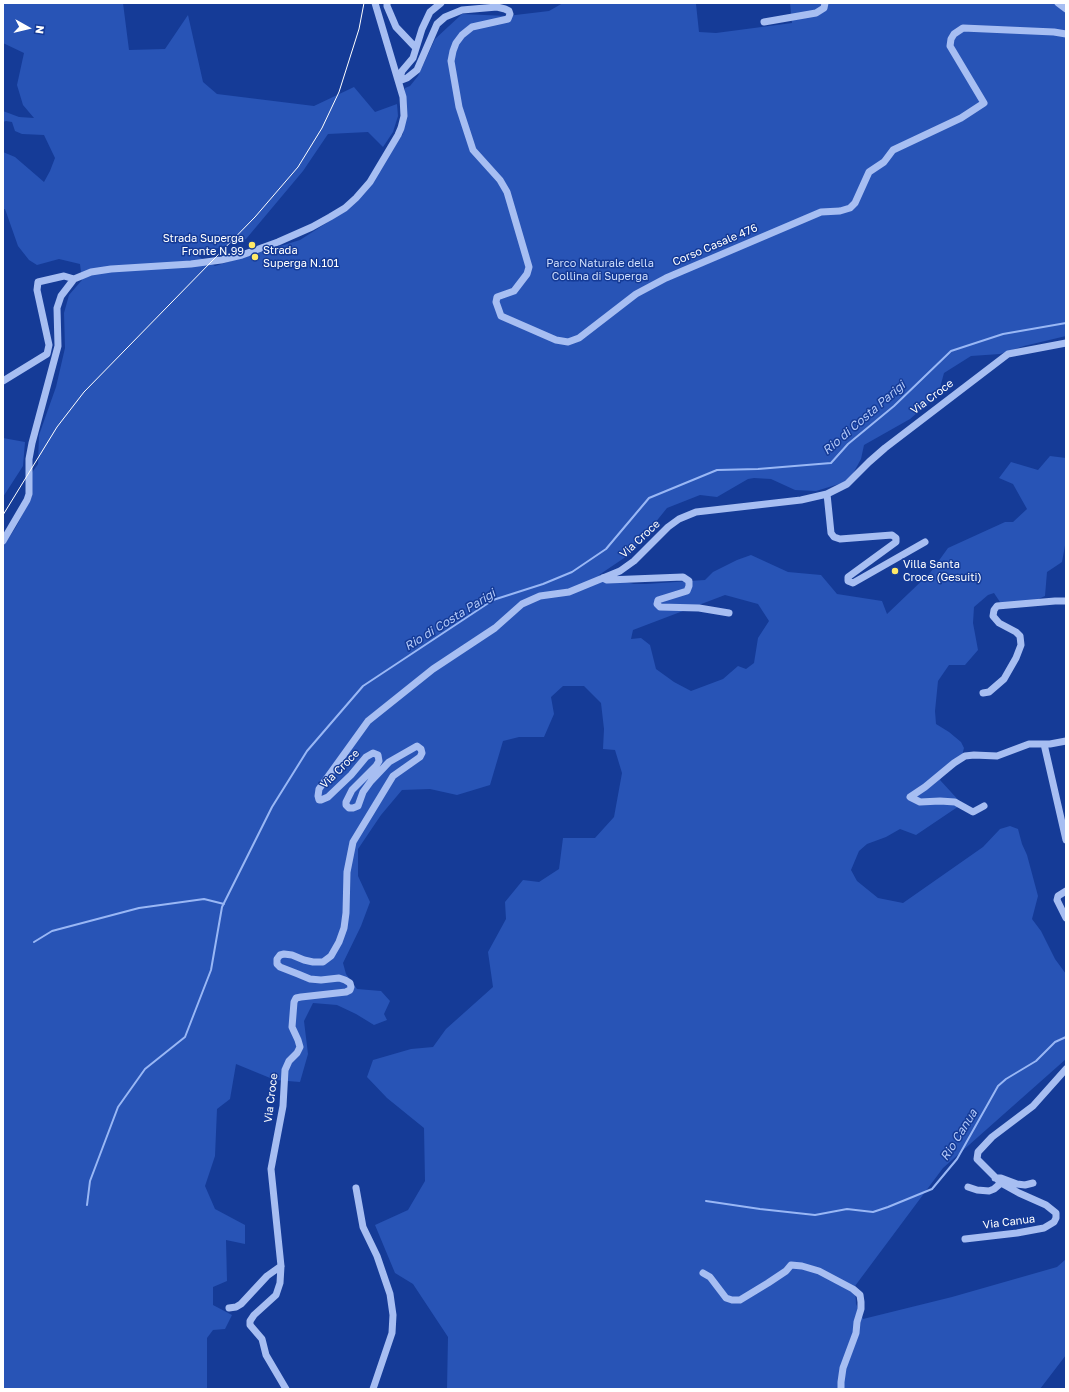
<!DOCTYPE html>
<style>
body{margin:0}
#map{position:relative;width:1069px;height:1392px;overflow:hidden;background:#153b97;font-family:"Golos Text",sans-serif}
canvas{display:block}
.frame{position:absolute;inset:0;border:4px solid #fff;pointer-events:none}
.north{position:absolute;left:8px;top:8px;width:40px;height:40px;-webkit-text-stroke:3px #153b97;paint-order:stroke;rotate:98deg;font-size:11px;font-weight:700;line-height:16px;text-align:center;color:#fff}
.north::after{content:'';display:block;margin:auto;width:14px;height:18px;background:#fff;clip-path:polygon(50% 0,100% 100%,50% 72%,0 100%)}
</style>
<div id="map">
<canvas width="1069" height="1392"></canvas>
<div class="frame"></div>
<div class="north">N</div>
</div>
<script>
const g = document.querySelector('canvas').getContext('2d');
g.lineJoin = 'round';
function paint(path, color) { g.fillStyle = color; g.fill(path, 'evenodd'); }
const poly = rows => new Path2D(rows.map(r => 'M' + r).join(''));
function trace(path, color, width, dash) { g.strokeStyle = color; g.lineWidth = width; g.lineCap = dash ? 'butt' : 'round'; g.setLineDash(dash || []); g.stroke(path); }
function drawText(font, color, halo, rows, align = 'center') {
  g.font = font + ' "Golos Text",sans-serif'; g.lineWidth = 3; g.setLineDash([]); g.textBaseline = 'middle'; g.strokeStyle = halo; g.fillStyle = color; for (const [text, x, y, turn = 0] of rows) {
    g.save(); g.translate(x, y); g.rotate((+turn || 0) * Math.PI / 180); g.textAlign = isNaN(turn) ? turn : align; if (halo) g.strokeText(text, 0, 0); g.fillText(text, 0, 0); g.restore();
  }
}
paint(poly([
 [3,3,123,3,129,50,165,49,188,15,203,82,217,94,314,106,354,87,375,112,397,104,398,116,393,132,383,147,368,132,328,134,303,171,246,239,196,255,215,266,300,240,342,213,361,196,403,134,405,88,410,86,418,76,435,39,462,14,507,16,549,11,563,3,694,3,696,4,699,32,716,33,792,23,790,3,1066,3,1066,336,1024,346,1000,354,971,356,944,373,938,395,910,419,864,445,861,459,849,481,816,491,795,490,771,479,754,478,748,479,717,497,700,495,667,508,630,554,599,575,609,583,621,581,634,584,646,584,705,580,713,572,737,560,751,555,788,572,821,575,837,594,882,601,887,614,930,573,948,548,1005,522,1013,522,1027,509,1013,484,999,478,1011,462,1038,470,1050,456,1066,458,1066,540,1062,562,1047,572,1045,596,1021,607,1004,608,994,593,988,595,974,607,973,623,978,650,965,665,949,665,938,681,935,711,936,724,949,732,961,742,964,748,960,763,944,774,940,780,962,804,916,835,900,829,886,837,867,844,859,851,851,870,857,881,878,898,903,903,983,847,1000,829,1010,826,1018,829,1022,844,1027,855,1038,896,1032,919,1041,931,1055,959,1066,974,1066,1059,943,1168,855,1286,856,1304,863,1319,952,1297,1057,1267,1066,1259,1066,1355,1040,1389,447,1389,448,1337,413,1284,395,1273,375,1225,408,1210,425,1181,424,1128,387,1098,367,1077,373,1060,411,1049,433,1047,446,1029,493,987,488,952,506,919,505,902,523,880,539,882,559,869,563,838,595,838,614,817,622,773,615,750,603,749,604,729,601,703,584,686,563,686,551,697,554,714,544,737,519,737,503,741,490,785,457,795,430,789,402,790,381,815,358,849,358,876,370,902,361,926,343,963,346,974,357,989,381,991,390,1001,384,1014,387,1020,374,1025,356,1014,337,1005,313,1003,304,1021,308,1054,300,1082,275,1080,236,1064,230,1099,217,1109,215,1156,205,1186,215,1209,245,1225,245,1244,226,1240,227,1281,213,1287,213,1305,232,1315,225,1329,213,1330,207,1338,207,1389,3,1389,3,547,16,527,32,496,31,474,38,464,39,435,56,387,65,348,64,313,69,295,82,280,80,264,59,259,37,265,29,260,18,246,5,209,3,209,3,152,15,157,44,182,50,171,55,158,44,135,22,134,15,131,12,122,6,121,3,122,3,111,19,117,34,118,23,105,17,85,24,53,3,43],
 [725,595,758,604,769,621,758,638,754,663,746,669,738,666,723,679,691,691,674,682,656,669,650,645,641,638,631,639,633,630],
 [3,438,25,442,23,466,3,497]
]), '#2854b6');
trace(poly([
 [34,942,52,931,139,908,204,899,224,904],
 [706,1201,760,1209,815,1215,847,1209,873,1212,888,1207,932,1189,957,1159,998,1086,1006,1079,1036,1061,1055,1042,1066,1037],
 [87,1205,90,1181,118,1107,145,1069,185,1037,211,970,222,907,272,807,307,751,363,686,493,600,543,584,572,572,606,549,649,498,717,470,758,469,831,463,848,444,894,406,951,351,1003,334,1066,323]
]), '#99b7f5', 2);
trace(poly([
 [387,3,387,6,396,27,416,48],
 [1058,3,1066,9],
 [764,22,816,13,824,8,825,3],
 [399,81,407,78,417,70,437,24,445,17,462,10,497,7,505,9,509,11,510,14,508,19,472,27,462,35,456,43,453,51,451,61,459,107,473,150,500,180,507,192,529,267,527,274,514,291,497,297,496,302,501,316,556,340,568,342,579,338,636,294,666,278,821,212,840,211,850,208,855,203,869,172,884,162,893,150,961,118,984,103,950,46,951,39,954,34,963,28,1054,32,1066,34],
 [399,81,402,71,413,58,422,29,430,12,441,3],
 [3,381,47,354,49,345,37,290,38,282,64,276,74,279],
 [827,494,831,533,834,537,840,539,892,535,896,538,896,542,848,577,848,581,853,583,925,542],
 [3,541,27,500,29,494,29,459,32,443,58,346,57,308,61,296,74,279,91,272,111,269,191,264,221,260,242,255,278,242,312,227,330,217,345,208,356,198,370,182,398,135,401,128,404,116,403,97,375,3],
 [603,578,607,580,683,577,689,581,689,586,687,591,658,600,657,604,660,607,699,608,729,613],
 [983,693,989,692,1004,679,1016,658,1021,645,1020,636,1016,632,999,623,993,616,994,610,997,606,1055,601,1066,601],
 [1044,744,1066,840],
 [984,806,973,812,955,802,940,801,920,802,910,797,925,787,954,763,965,756,974,755,997,756,1029,744,1050,744,1066,741],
 [1066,891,1058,896,1057,900,1066,918],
 [995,1178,1001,1178,1017,1184,1025,1185,1033,1183],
 [968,1187,977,1190,989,1191,994,1189,1001,1183],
 [356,1188,363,1227,377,1256,390,1294,393,1315,392,1333,373,1389],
 [965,1239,1017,1233,1044,1228,1054,1222,1056,1218,1056,1213,1046,1205,1019,1193,1001,1183,977,1159,978,1152,992,1137,1033,1106,1066,1069],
 [703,1273,710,1277,726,1298,732,1300,740,1300,768,1283,786,1271,791,1265,802,1266,819,1271,853,1289,860,1295,861,1302,861,1309,857,1322,856,1333,843,1368,841,1382,841,1389],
 [229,1308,236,1307,241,1304,267,1276,281,1266],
 [286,1389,266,1355,262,1339,250,1325,250,1321,254,1315,276,1295,280,1283,281,1266,271,1169,283,1106,285,1070,289,1061,297,1053,300,1047,298,1040,292,1027,294,1002,296,998,301,997,346,992,350,990,351,987,350,983,345,980,339,978,321,980,310,979,298,974,280,967,277,964,277,959,280,955,284,954,292,955,304,960,313,962,323,962,331,956,339,942,344,928,346,913,347,872,353,842,393,776,420,757,422,753,421,749,417,746,389,762,371,781,363,792,358,806,353,808,349,808,346,805,346,802,352,790,376,766,379,761,378,755,373,753,366,757,351,775,328,797,321,800,319,800,318,796,319,789,368,721,433,669,495,628,522,604,540,596,569,592,620,571,634,561,668,527,679,519,696,512,801,500,827,494,847,484,869,462,885,448,1008,354,1066,343]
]), '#a7bef2', 7);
trace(poly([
 [3,515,57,427,84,392,255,217,298,167,322,128,339,92,359,29,364,3]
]), '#fff', 1);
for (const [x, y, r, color] of [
 [252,245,4,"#ffe968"],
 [255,257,4,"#ffe968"],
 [895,571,4,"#ffe968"]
]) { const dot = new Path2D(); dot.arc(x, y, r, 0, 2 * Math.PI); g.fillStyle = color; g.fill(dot); trace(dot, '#153b97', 1.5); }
drawText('11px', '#fff', '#153b97', [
 ["Strada Superga",244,239,"right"],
 ["Fronte N.99",244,252,"right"],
 ["Strada",263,251],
 ["Superga N.101",263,264],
 ["Villa Santa",903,565],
 ["Croce (Gesuiti)",903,578]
], 'left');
drawText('11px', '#fff', '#153b97', [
 ["Corso Casale 476",715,245,-23],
 ["Via Croce",932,397,-37],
 ["Via Croce",640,539,-43],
 ["Via Croce",340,769,-45],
 ["Via Croce",271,1098,-83],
 ["Via Canua",1009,1222,-7]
]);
drawText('11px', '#ceddfc', '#153b97', [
 ["Parco Naturale della",600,264],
 ["Collina di Superga",600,277]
]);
drawText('italic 12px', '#b3c9f9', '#153b97', [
 ["Rio di Costa Parigi",864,418,-41],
 ["Rio di Costa Parigi",450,620,-32],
 ["Rio Canua",959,1135,-58]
]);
</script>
